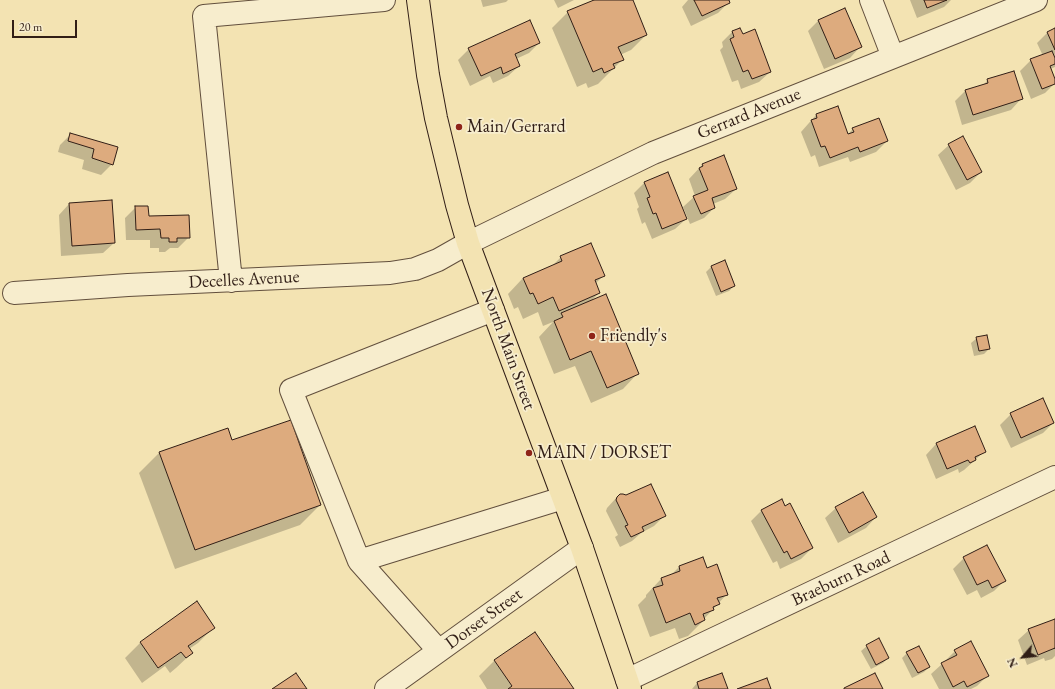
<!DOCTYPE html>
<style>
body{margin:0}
#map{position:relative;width:1055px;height:689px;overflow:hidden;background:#f3e3b2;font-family:"EB Garamond",serif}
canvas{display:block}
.north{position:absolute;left:1003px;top:637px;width:40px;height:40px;-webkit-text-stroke:3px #f7edcd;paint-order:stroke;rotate:242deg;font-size:11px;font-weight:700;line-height:16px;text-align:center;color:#311e16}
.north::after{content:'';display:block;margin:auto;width:14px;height:18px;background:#311e16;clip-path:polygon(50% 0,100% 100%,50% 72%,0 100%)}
.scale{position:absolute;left:12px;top:20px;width:65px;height:18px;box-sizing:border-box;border:2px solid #311e16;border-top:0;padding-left:5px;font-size:12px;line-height:14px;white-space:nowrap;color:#311e16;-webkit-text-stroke:3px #f7edcd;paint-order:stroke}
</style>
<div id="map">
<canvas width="1055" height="689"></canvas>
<div class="north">N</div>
<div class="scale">20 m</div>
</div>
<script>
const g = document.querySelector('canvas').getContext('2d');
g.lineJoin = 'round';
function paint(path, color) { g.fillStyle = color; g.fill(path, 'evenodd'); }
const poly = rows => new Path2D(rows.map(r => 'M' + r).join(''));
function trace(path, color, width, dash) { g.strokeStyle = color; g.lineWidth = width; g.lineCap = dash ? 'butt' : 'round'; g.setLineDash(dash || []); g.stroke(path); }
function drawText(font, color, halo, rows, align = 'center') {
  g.font = font + ' "EB Garamond",serif'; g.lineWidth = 3.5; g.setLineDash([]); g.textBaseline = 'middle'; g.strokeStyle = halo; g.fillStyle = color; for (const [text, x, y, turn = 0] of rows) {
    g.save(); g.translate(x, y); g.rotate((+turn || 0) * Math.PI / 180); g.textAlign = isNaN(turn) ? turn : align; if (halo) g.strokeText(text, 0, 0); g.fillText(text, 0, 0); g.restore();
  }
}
paint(poly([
 [481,0,508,0,506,2,483,7],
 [554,0,574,0,558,8],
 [597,0,632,0,646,35,631,50,620,55,622,60,598,84,588,88,586,83,577,87,552,28,568,12],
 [688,0,728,0,729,2,718,13,691,26,682,7],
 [910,0,951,0,944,7,917,18],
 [818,21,860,47,850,58,824,69,808,31],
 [740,29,742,35,770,72,759,82,741,89,738,80,732,82,720,50,723,47,722,42,732,32],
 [1055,29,1055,67,1050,69,1055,83,1045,93,1031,99,1020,71,1031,60,1043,56,1037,43,1048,32],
 [539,43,529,53,516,59,519,66,508,76,493,83,490,76,470,86,458,60,469,49],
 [988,80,1021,99,1011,110,962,125,955,101,965,91,982,86],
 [816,115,847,135,853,129,887,141,876,152,850,162,848,157,819,167,815,155,811,157,801,132],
 [71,134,117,148,112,164,101,175,82,169,84,160,58,152,60,145],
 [949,145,981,172,970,183,956,190,938,155],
 [703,164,736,189,725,199,713,204,714,208,704,218,690,224,683,207,695,196,689,179],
 [668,173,686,219,675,229,652,239,645,222,642,224,637,209,639,207,634,193,644,183],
 [69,204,114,243,103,253,61,256,59,215],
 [136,207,148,217,189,237,178,248,170,248,165,252,159,252,159,248,150,248,150,240,126,240,125,218],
 [561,257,604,275,595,284,599,293,591,301,638,373,623,389,591,403,575,366,554,374,539,337,553,322,543,326,538,312,523,319,518,307,514,309,508,294,523,278,552,266],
 [711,267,734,286,729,291,716,296,706,272],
 [977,338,989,349,984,354,974,356,971,343],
 [1043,400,1053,423,1043,433,1011,448,1000,425,1011,414],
 [975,428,985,451,964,470,959,473,958,469,936,479,926,455,936,444],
 [227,429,231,441,320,505,300,525,175,569,139,473,159,453],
 [617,497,665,515,654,526,641,533,632,541,620,547,615,537,618,535,606,511,607,508],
 [836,508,876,517,866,528,838,543,825,518],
 [762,510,812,548,801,559,780,569,777,561,773,563,751,521],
 [703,558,706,569,727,594,704,619,704,620,688,636,679,639,675,628,650,637,638,605,646,597,646,595,661,579,670,576,679,567],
 [964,558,1004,581,994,591,981,598,977,590,967,595,953,569],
 [196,603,214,627,198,643,189,649,192,653,176,668,170,673,165,666,142,683,125,658,140,643],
 [1055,620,1055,656,1052,659,1045,661,1044,658,1027,665,1018,640,1029,630],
 [535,633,573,689,487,689,479,676,494,661],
 [867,646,888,658,883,663,871,669,861,651],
 [955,651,987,676,977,686,971,689,939,689,931,674,942,664,945,662,945,661],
 [907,653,929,667,924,672,912,678,902,658],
 [697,683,727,689,692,689]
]), '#0003');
const building = poly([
 [594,0,633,0,647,35,618,47,624,60,613,64,615,68,604,73,602,68,593,72,567,11,594,0],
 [694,0,729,0,730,3,702,16,694,0],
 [924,0,947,0,927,8,924,0],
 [845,8,862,47,835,59,818,20,845,8],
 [530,20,540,43,515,54,520,66,503,74,501,67,481,76,468,48,530,20],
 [740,28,743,34,755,29,771,72,752,79,748,70,743,72,730,39,734,37,732,31,740,28],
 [1055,28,1055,50,1047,32,1055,28],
 [1052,51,1055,58,1055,64,1050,66,1055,79,1055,84,1042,89,1030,59,1052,51],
 [1014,71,1023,99,973,115,965,90,988,83,987,79,1014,71],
 [838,106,848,134,854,132,852,128,879,118,888,141,860,152,858,147,830,158,825,146,821,147,811,120,817,118,816,114,838,106],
 [70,133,118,147,113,165,92,158,94,149,68,141,70,133],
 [963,136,982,172,967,180,948,144,963,136],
 [724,155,737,189,712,198,715,208,701,214,693,196,708,190,699,168,703,166,702,164,724,155],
 [668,172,687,219,662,229,656,213,653,214,647,198,650,197,644,182,668,172],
 [112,200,115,243,72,246,69,203,112,200],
 [135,206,148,206,149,216,189,215,190,238,177,238,177,242,169,242,169,238,161,238,160,229,136,230,135,206],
 [591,243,605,276,595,280,600,293,559,311,553,297,538,304,533,293,530,294,523,278,562,261,560,256,591,243],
 [725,260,735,286,721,292,711,266,725,260],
 [606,294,639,374,607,388,591,351,570,360,554,321,563,317,561,313,606,294],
 [987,335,990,349,979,351,976,337,987,335],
 [1043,398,1054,423,1021,438,1010,413,1043,398],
 [291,420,321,505,195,550,159,452,228,428,232,440,291,420],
 [975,426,986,452,975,457,976,460,970,463,968,460,947,469,936,443,975,426],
 [651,484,666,516,642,527,644,531,631,537,625,526,628,525,616,500,617,497,620,494,623,494,626,495,651,484],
 [863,492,877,517,849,533,835,507,863,492],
 [782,499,785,506,790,503,813,548,791,559,787,551,784,553,761,510,782,499],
 [987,545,1006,581,992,588,988,580,977,585,963,557,987,545],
 [703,557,707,568,717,564,728,595,717,598,720,604,713,607,714,610,703,614,705,620,695,625,690,613,666,623,653,588,663,585,661,578,680,571,679,566,703,557],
 [197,601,215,628,188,646,193,653,186,658,181,652,158,668,140,642,197,601],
 [1055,619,1055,649,1055,648,1038,655,1028,629,1055,619],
 [535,632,574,689,508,689,512,686,494,660,535,632],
 [879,638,889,658,876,665,866,645,879,638],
 [971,641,989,676,967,687,964,681,953,687,941,663,957,655,954,650,971,641],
 [919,646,930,667,918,673,906,652,919,646],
 [296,673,307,689,272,689,296,673],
 [722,673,728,689,699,689,697,682,722,673],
 [875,673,883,689,844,689,844,688,875,673],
 [767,678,771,689,737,689,767,678]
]);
paint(building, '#ddab7e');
trace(building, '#311e16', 1);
const minor = poly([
 [871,0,893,57],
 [231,281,204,16,384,0],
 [14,293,128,285,390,273,415,269,438,260,468,243,653,153,1036,0],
 [493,310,291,390,359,561,563,498],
 [359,561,439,651],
 [627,680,1055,477],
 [386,689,582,548]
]);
const major = poly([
 [418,0,428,75,436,118,457,205,468,243,582,548,630,689]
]);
trace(minor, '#624f3d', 24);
trace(major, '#311e16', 24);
trace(minor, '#f7edcd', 22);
trace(major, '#f3e3b2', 22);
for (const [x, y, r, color] of [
 [459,127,4,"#8f2418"],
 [592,336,4,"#8f2418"],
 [529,453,4,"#8f2418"]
]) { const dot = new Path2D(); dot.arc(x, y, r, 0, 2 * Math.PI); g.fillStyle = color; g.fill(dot); trace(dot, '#f7edcd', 1.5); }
drawText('18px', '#311e16', '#f7edcd', [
 ["Gerrard Avenue",749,114,-22],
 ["Decelles Avenue",244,280,-3],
 ["North Main Street",508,349,70],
 ["Braeburn Road",841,579,-25],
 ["Dorset Street",484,619,-36]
]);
drawText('18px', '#311e16', '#f7edcd', [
 ["Main/Gerrard",467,127],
 ["Friendly's",600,336],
 ["MAIN / DORSET",537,453]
], 'left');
</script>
